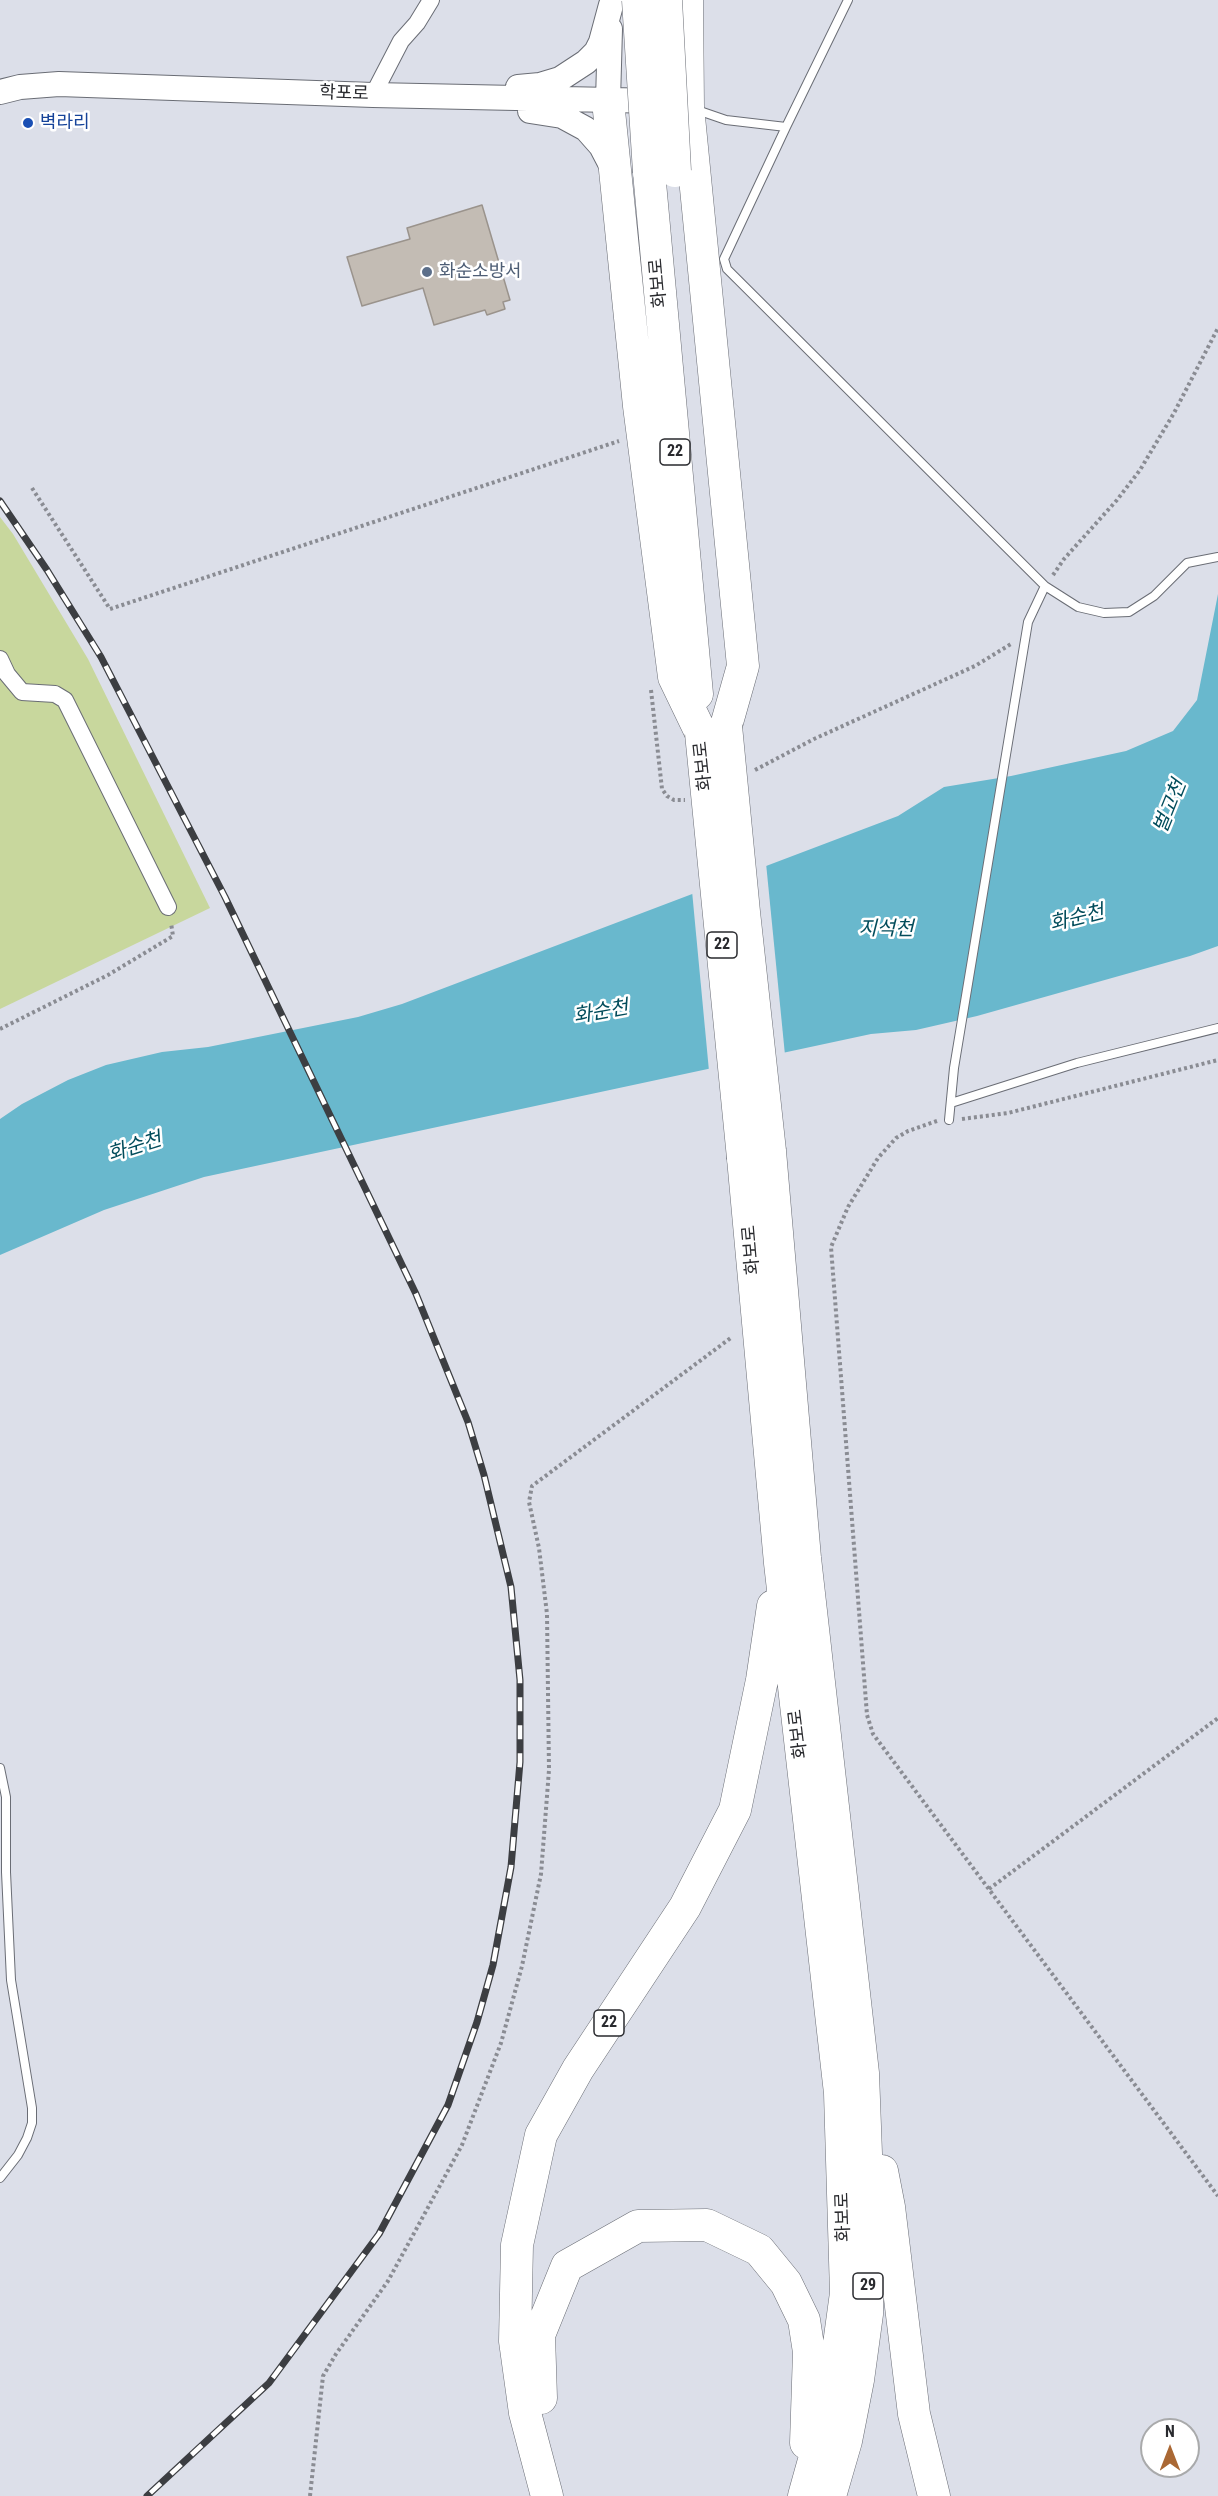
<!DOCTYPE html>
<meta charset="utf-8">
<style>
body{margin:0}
#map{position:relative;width:1218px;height:2496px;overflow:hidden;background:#dcdfe9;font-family:"Roboto Condensed",sans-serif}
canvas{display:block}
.north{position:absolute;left:1140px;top:2418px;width:60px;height:60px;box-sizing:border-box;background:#fff;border:2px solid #a9aaab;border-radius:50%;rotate:0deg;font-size:16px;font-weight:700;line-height:24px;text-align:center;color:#292a2e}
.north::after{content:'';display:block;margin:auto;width:21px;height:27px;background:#aa6834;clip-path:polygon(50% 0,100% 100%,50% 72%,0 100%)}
</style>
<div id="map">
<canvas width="1218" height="2496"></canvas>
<div class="north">N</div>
</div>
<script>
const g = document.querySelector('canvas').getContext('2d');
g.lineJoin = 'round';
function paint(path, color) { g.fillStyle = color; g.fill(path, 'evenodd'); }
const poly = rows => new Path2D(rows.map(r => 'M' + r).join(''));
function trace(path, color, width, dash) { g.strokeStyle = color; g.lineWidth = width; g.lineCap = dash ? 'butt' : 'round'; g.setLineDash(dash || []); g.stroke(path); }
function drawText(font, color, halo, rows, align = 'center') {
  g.font = font + ' "Roboto Condensed","Noto Sans KR",sans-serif'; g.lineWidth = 5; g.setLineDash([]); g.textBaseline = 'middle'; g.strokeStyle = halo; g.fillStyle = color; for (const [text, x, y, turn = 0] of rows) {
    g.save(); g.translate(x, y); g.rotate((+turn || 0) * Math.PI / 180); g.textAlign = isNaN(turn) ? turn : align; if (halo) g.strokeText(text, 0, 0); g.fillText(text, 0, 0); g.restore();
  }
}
paint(poly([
 [0,517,13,534,88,659,210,908,0,1009]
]), '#c8d79d');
paint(poly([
 [1218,594,1218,946,1190,956,977,1016,916,1030,871,1034,204,1177,104,1210,0,1255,0,1119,22,1104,68,1080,106,1065,162,1052,208,1047,358,1017,402,1004,898,816,944,787,1011,776,1126,751,1173,731,1197,700]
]), '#69b8cd');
paint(poly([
 [766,863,785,1055,709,1071,692,891]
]), '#dcdfe9');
const building = poly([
 [482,205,510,300,503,302,505,309,487,315,485,310,434,325,423,288,362,306,347,257,410,239,407,228,482,205]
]);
paint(building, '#c3bcb4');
trace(building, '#9a938c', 1.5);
const lane = poly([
 [694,109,726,120,786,127,724,259,727,269,1045,586,1078,607,1104,613,1129,612,1154,596,1187,563,1218,557],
 [786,127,848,0],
 [951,1103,1077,1063,1218,1028],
 [949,1120,954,1068,1028,622,1045,586],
 [0,1768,6,1797,6,1872,11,1980,32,2108,32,2123,27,2138,18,2155,0,2178]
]);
const street = poly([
 [373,95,401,41,417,23,431,0],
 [0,659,7,674,22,692,55,694,65,700,168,907]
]);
const secondary = poly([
 [518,87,540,85,560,79,586,62,596,52,601,42,611,5],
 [0,92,20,87,59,84,373,95,659,101],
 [608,101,610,29],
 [530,111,562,116,586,129,601,146,612,167]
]);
const highway = poly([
 [687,0,688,107,743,666,726,726],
 [608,101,639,406,674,677,701,733],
 [649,172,697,694],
 [770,1151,805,1558,863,2073,869,2234,867,2314,858,2380,846,2441,830,2496],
 [743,1158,780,1563,840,2093,846,2293,832,2396,804,2496],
 [882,2171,889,2207,914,2414,934,2496],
 [541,2398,539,2335,567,2266,638,2226,707,2225,759,2250,786,2283,804,2320,809,2352,806,2443],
 [547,2496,525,2413,515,2341,517,2245,541,2135,578,2069,685,1907,735,1810,762,1680,773,1606]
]);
trace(lane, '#6a6d75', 10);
trace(street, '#6a6d75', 18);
trace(secondary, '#6a6d75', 26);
trace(highway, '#6a6d75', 33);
trace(poly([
 [32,488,110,609,619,441],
 [1053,575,1064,559,1117,500,1140,470,1174,413,1218,328],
 [651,690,662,789,667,796,674,800,685,800],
 [755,770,814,739,975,666,1011,644],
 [0,1029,108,975,173,936,171,923],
 [962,1119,1008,1113,1218,1060],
 [937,1121,908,1131,896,1138,878,1158,848,1207,831,1247,867,1715,873,1734,1218,2196],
 [989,1889,1218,1718],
 [310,2496,323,2376,336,2354,388,2281,462,2145,501,2043,522,1966,541,1874,549,1770,547,1614,539,1548,529,1502,532,1486,732,1337]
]), '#8a8c93', 4, [3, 3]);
trace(lane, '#fff', 8);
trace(street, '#fff', 16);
trace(secondary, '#fff', 24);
trace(highway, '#fff', 32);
const rail = poly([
 [0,501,47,570,101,657,225,897,416,1294,468,1422,484,1475,511,1587,520,1680,520,1762,511,1867,493,1965,477,2022,448,2105,379,2234,269,2383,147,2496]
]);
trace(rail, '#3c3e42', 7);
trace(rail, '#fff', 4.5, [14]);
const highwayBridge = poly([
 [638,0,649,172],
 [666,0,675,171],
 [726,726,744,912,770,1151],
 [701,733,743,1158]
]);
trace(highwayBridge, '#6a6d75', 33, []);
trace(highwayBridge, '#fff', 32);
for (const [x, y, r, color] of [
 [28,123,6,"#1a4fb4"],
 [427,272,6,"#5c6f8a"]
]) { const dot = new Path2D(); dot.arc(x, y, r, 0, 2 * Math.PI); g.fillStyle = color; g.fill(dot); trace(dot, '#fff', 2); }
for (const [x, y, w] of [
 [675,452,30],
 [722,945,30],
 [609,2023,30],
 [868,2286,30]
]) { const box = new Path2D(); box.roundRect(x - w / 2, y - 13, w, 26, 4.5); g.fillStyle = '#fff'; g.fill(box); trace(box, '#292a2e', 1.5); }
drawText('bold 16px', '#292a2e', null, [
 ["22",675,452],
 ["22",722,945],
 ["22",609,2023],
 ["29",868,2286]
]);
drawText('18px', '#292a2e', '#fff', [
 ["학포로",344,94,2],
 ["화보로",659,283,-95],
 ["화보로",704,766,-96],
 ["화보로",752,1250,-95],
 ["화보로",799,1734,-97],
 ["화보로",844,2217,-92]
]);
drawText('18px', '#164399', '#fff', [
 ["벽라리",40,123]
], 'left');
drawText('18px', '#4e5e75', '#fff', [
 ["화순소방서",439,272]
], 'left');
drawText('italic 20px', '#024c5b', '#fff', [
 ["벌고천",1171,807,-68],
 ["화순천",1077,919,-14],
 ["지석천",886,930],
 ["화순천",601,1013,-10],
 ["화순천",135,1148,-18]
]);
</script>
